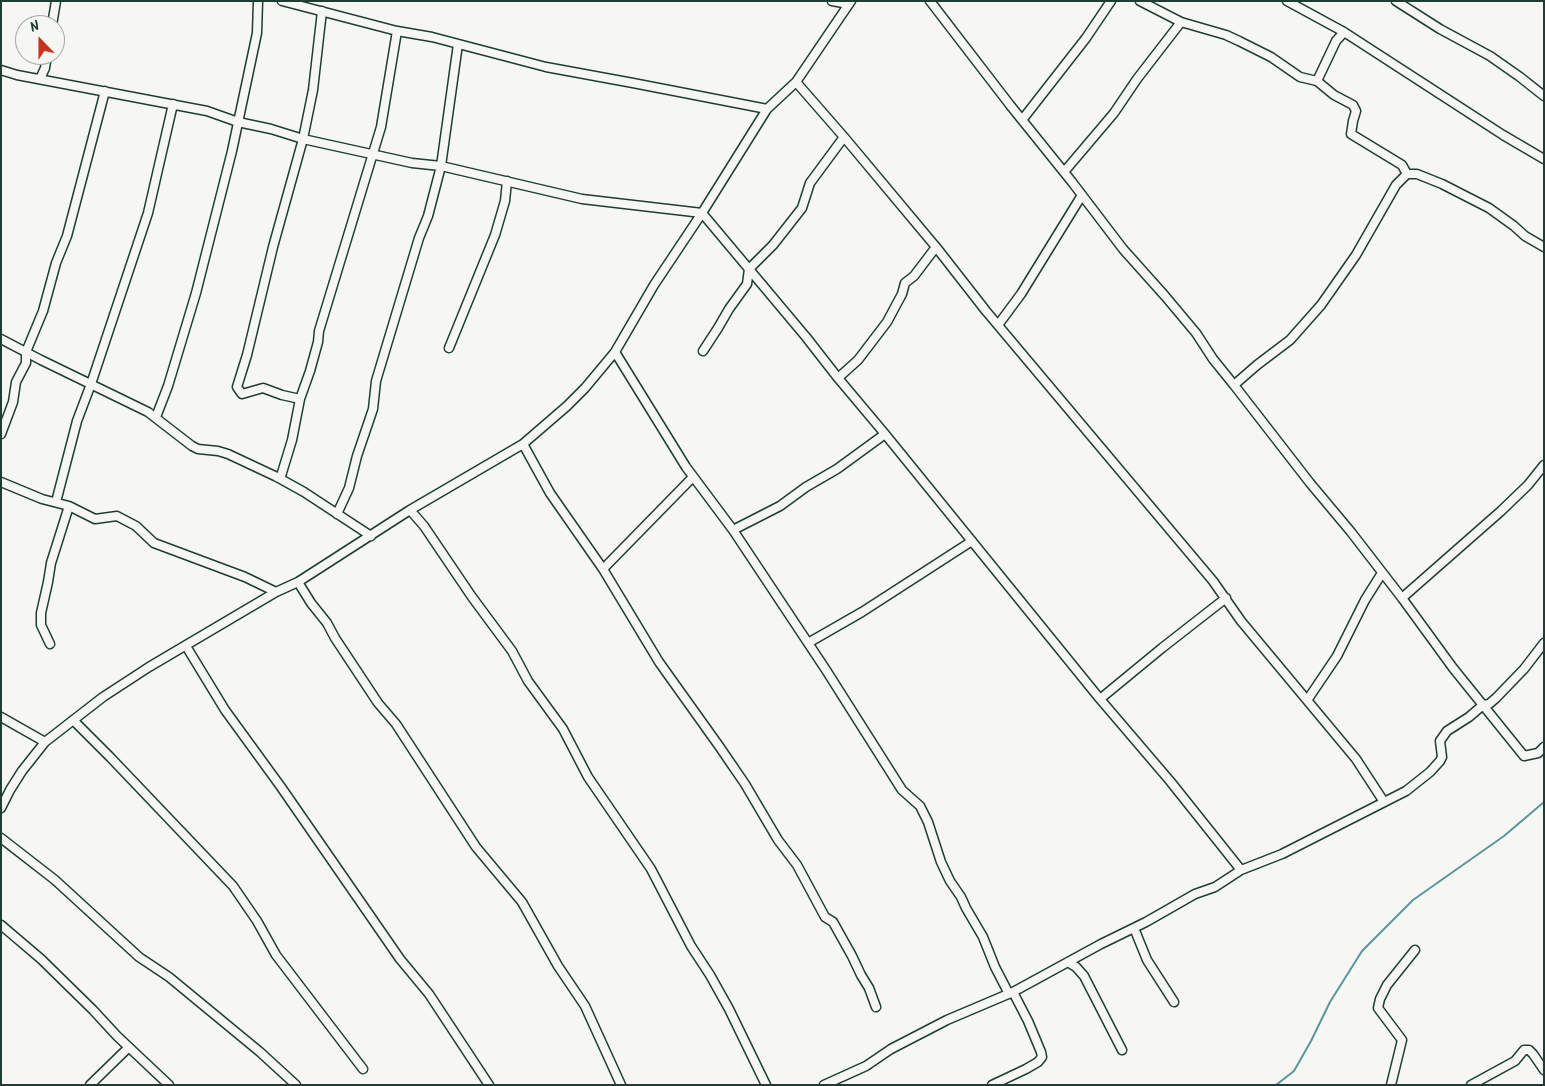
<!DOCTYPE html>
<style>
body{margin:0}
#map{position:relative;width:1545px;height:1086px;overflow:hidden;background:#f6f6f2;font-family:Kalam,sans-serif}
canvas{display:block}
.frame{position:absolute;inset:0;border:2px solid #1f3d34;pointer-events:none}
.north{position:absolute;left:15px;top:15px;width:50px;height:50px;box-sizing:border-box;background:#f6f6f2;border:1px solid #a0aca6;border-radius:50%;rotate:338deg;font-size:14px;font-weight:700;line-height:20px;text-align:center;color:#1f3d34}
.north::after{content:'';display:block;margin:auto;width:18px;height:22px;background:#c8321e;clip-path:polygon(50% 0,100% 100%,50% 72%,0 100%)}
</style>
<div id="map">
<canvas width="1545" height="1086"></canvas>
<div class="frame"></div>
<div class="north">N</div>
</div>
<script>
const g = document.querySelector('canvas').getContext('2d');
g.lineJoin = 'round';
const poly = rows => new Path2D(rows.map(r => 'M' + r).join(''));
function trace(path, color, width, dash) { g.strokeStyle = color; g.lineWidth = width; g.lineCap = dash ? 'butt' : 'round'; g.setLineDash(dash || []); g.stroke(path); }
trace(poly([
 [1276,1085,1294,1071,1311,1041,1330,1002,1362,951,1413,900,1504,836,1544,802]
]), '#5b969c', 2);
const minor = poly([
 [282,1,397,31,432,37,546,67,633,83,767,109],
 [832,1,849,4],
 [930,1,1010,105,1072,182,1123,249,1165,296,1196,333,1213,359,1234,385],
 [1287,1,1344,32,1503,135,1544,159],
 [1396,1,1440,29,1490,56,1520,77,1544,96],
 [1181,22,1226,35,1239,41,1271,57,1300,77,1317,81,1334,95,1353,105,1356,111,1353,121,1351,134,1402,165,1407,174],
 [52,25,56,1],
 [1,70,17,75,207,111,238,122,271,129,303,139,412,163,441,166,582,199,702,213,806,337,838,378,885,434,1100,699,1170,781,1241,870],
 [40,79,45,68,47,55],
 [1317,81,1336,41,1344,32],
 [796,82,844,137,936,247,986,311,1213,581,1241,621,1356,759,1384,802],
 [1022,120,1086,38,1111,1],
 [1064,172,1114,113,1137,79,1181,22,1140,1],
 [1544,247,1525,236,1514,226,1489,208,1442,184,1417,174,1407,174,1396,185,1356,255,1321,305,1290,340,1257,365,1234,385,1310,483,1351,532,1402,598,1453,668,1524,756,1538,753,1544,747],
 [998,325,1021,294,1082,195],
 [1,339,41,360,148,412,192,446,198,449,218,451,228,454,277,477,304,492,371,536],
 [449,348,495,235,505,201,507,181],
 [703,351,718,328,729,309,747,284,749,269,773,245,802,208,810,183,844,137],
 [615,352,686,467,733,530,826,670,902,790,920,806,928,822,941,862,950,881,961,897,966,908,983,937,995,967,1009,994],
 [838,378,858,360,887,322,902,294,905,283,914,276,936,247],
 [300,399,310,371,318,342,319,331,381,127,397,31],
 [156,417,168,386,196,293,232,151,257,33,258,1],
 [1,434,13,402,16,382,26,363,26,352,43,311,56,263,67,236,105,91],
 [523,444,550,493,603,569,659,662,719,746,745,784,778,840,797,865,825,917,833,922,852,956,861,975,869,988,876,1007],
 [277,477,281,476,292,440,300,399,282,395,263,388,242,394,237,387,247,355,273,247,303,139,313,90,322,11],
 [1,482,42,499,69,506,95,519,117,516,136,526,154,543,245,577,276,592],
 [56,502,77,421,91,384,148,213,173,104],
 [410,510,424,526,472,597,512,651,528,681,563,729,588,777,651,869,691,946,710,975,729,1009,766,1085],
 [337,514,349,488,357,456,373,409,376,381,419,238,428,216,441,166,458,44],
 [733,530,780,506,806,487,837,469,885,434],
 [603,569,693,477],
 [298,582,311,603,327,623,335,638,378,703,396,724,476,847,522,902,558,966,585,1006,621,1085],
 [1402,598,1501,511,1528,485,1544,465],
 [808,643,862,612,972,541],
 [50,644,41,625,41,613,48,582,51,563,69,506],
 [186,646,225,710,281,787,400,959,429,994,489,1085],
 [1100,699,1162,648,1226,598],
 [1308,699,1337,656,1365,600,1382,573],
 [1,717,45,742],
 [73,720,110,757,233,886,257,921,276,955,363,1069],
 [1,808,10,790,22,771,45,742,103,697,149,667,276,592,298,582,410,510,523,444,567,406,585,388,615,352,654,285,702,213,767,109,796,82,851,1],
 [1,838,55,880,139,957,169,977,260,1052,296,1085],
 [1,925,41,959,93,1010,117,1036,169,1085],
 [1134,928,1147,960,1174,1002],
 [1068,962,1076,967,1084,976,1122,1050],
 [90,1085,129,1047],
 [824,1085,866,1066,891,1049,947,1020,1013,992,1101,944,1146,922,1195,894,1215,887,1241,870,1282,854,1406,791,1430,772,1440,761,1442,757,1440,741,1447,731,1469,717,1483,705,1489,704,1496,698,1524,669,1544,643],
 [992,1085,1026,1069,1038,1062,1042,1057,1041,1052,1028,1021,1013,992],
 [1391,1085,1402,1040,1378,1008,1380,999,1387,985,1415,950],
 [1471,1085,1515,1061,1524,1050,1529,1050,1533,1054,1544,1070]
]);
trace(minor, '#1f3d34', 11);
trace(minor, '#f6f6f2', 8);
</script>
